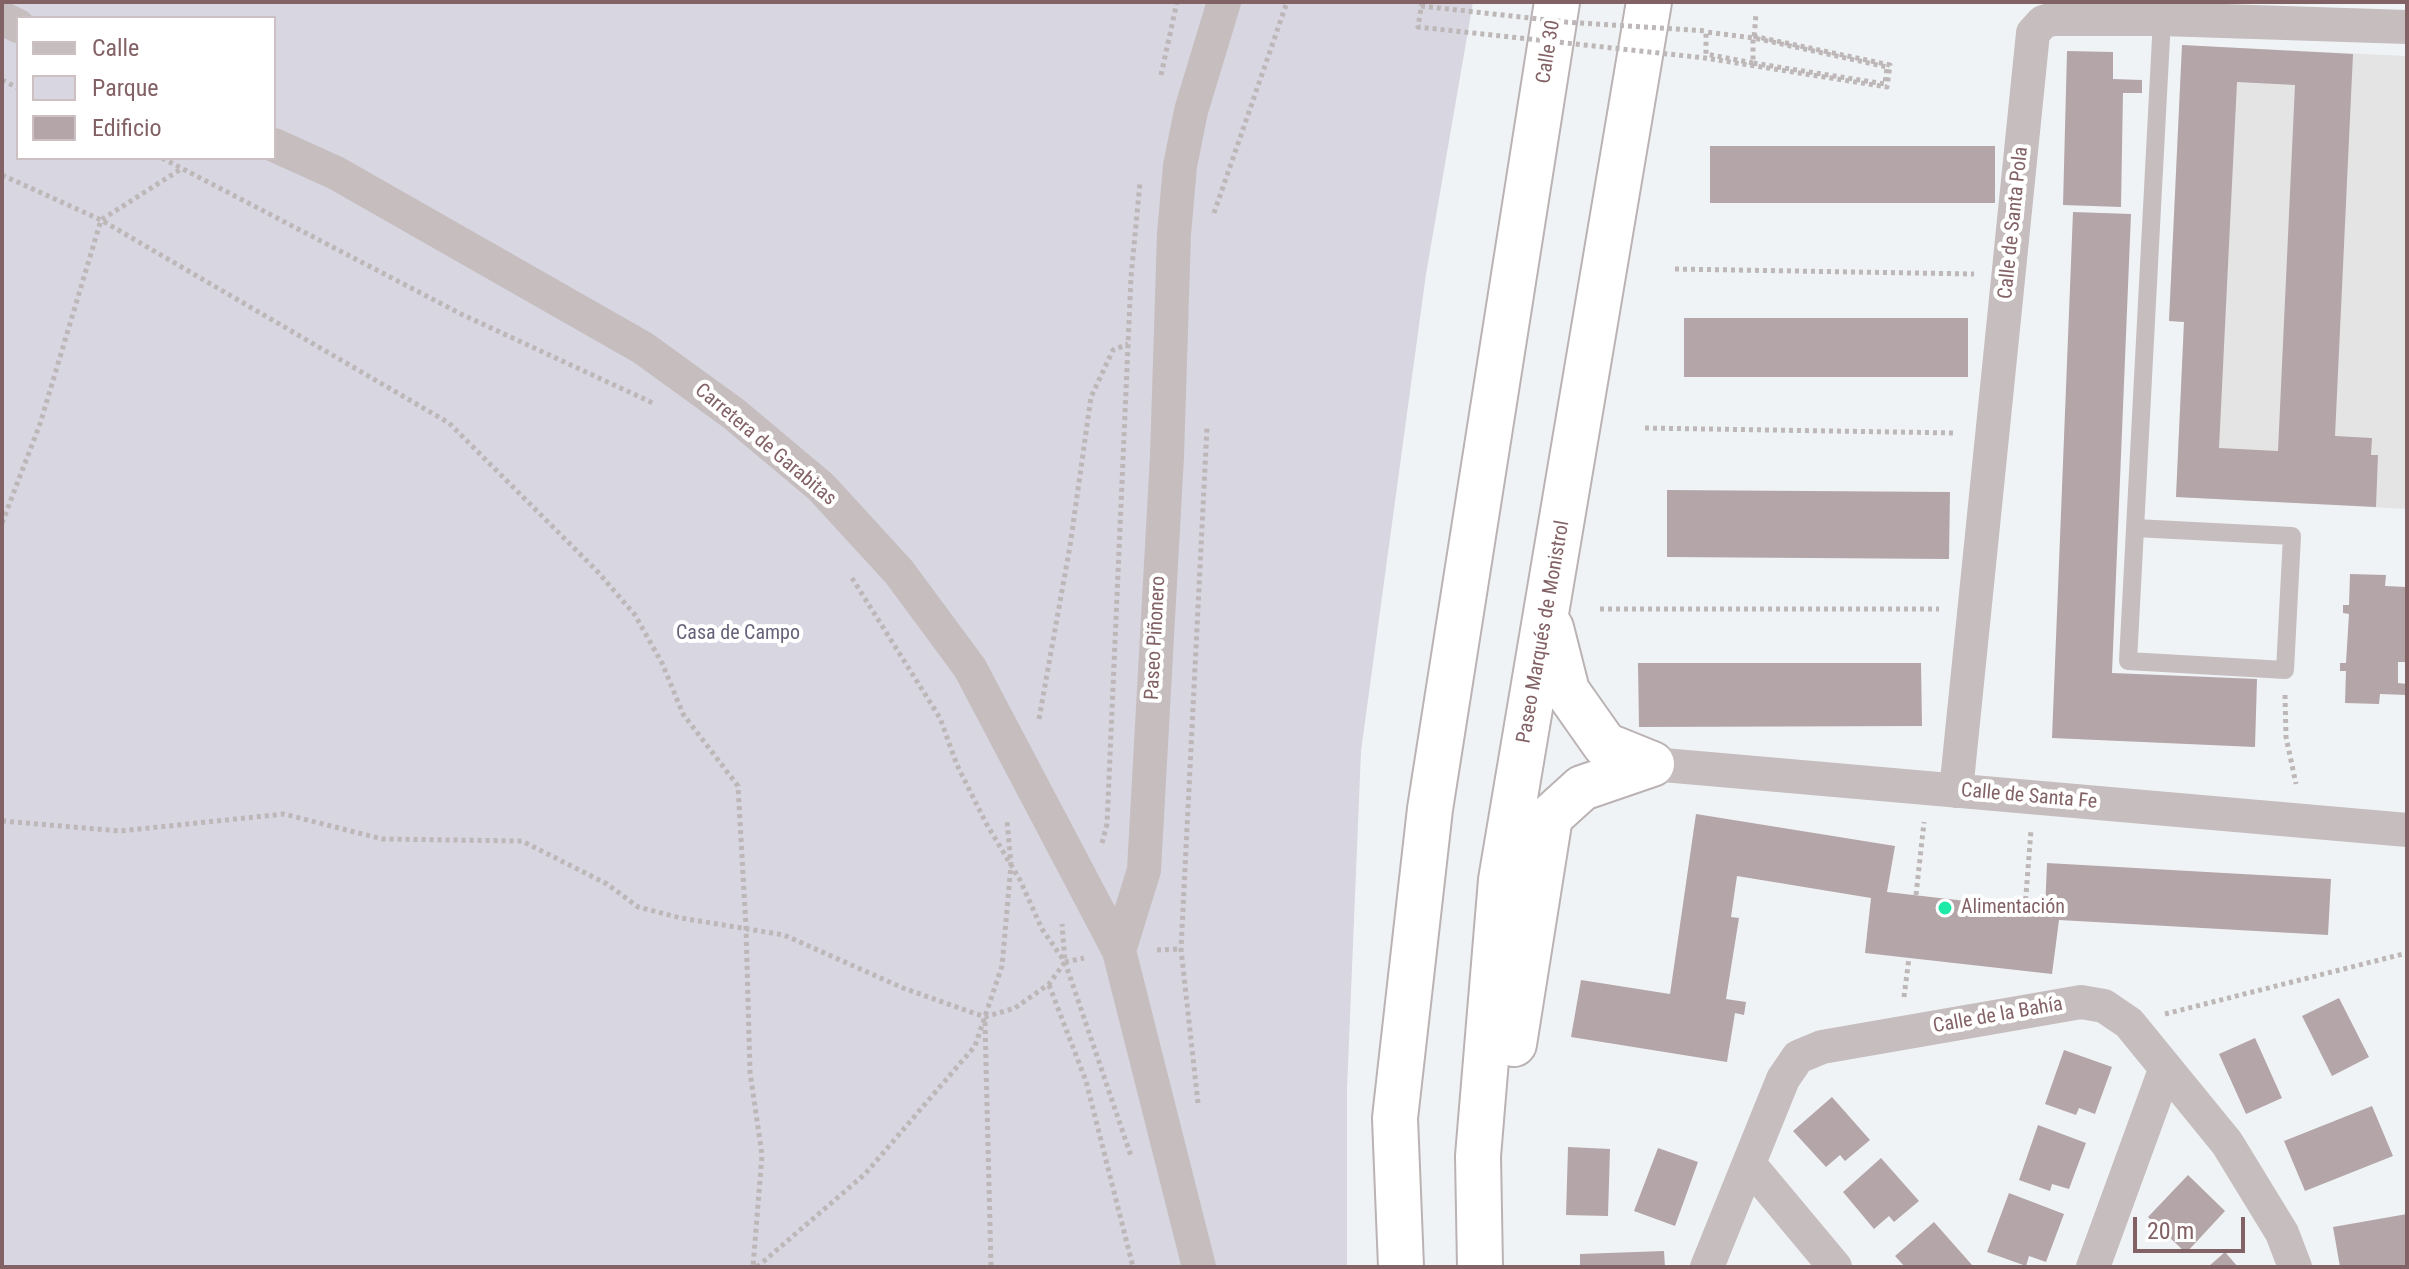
<!DOCTYPE html>
<meta charset="utf-8">
<style>
body{margin:0}
#map{position:relative;width:2409px;height:1269px;overflow:hidden;background:#f0f3f5;font-family:"Roboto Condensed",sans-serif}
canvas{display:block}
.frame{position:absolute;inset:0;border:4px solid #836266;pointer-events:none}
.legend{position:absolute;left:16px;top:16px;width:260px;height:144px;box-sizing:border-box;background:#fff;border:2px solid #cdc0c2;margin:0;padding:10px 14px;list-style:none;font-size:24px;color:#836266}
.legend li{display:flex;align-items:center;gap:16px;height:40px}
.legend b{width:40px;border:2px solid #cdc0c2}
.scale{position:absolute;left:2133px;top:1217px;width:112px;height:36px;box-sizing:border-box;border:4px solid #836266;border-top:0;padding-left:10px;font-size:24px;line-height:28px;white-space:nowrap;color:#836266;-webkit-text-stroke:6px #fff;paint-order:stroke}
</style>
<div id="map">
<canvas width="2409" height="1269"></canvas>
<div class="frame"></div>
<ul class="legend">
<li><b style="height:10px;background:#c6bdbe"></b>Calle</li>
<li><b style="height:22px;background:#d7d6e1"></b>Parque</li>
<li><b style="height:22px;background:#b4a5a8"></b>Edificio</li>
</ul>
<div class="scale">20 m</div>
</div>
<script>
const g = document.querySelector('canvas').getContext('2d');
g.lineJoin = 'round';
function paint(path, color) { g.fillStyle = color; g.fill(path, 'evenodd'); }
const poly = rows => new Path2D(rows.map(r => 'M' + r).join(''));
function trace(path, color, width, dash) { g.strokeStyle = color; g.lineWidth = width; g.lineCap = dash ? 'butt' : 'round'; g.setLineDash(dash || []); g.stroke(path); }
function drawText(font, color, halo, rows, align = 'center') {
  g.font = font + ' "Roboto Condensed",sans-serif'; g.lineWidth = 8; g.setLineDash([]); g.textBaseline = 'middle'; g.strokeStyle = halo; g.fillStyle = color; for (const [text, x, y, turn = 0] of rows) {
    g.save(); g.translate(x, y); g.rotate((+turn || 0) * Math.PI / 180); g.textAlign = isNaN(turn) ? turn : align; if (halo) g.strokeText(text, 0, 0); g.fillText(text, 0, 0); g.restore();
  }
}
paint(poly([
 [2182,45,2407,56,2407,509,2176,497,2184,322,2169,321]
]), '#e4e4e5');
paint(poly([
 [2,2,1473,2,1426,274,1361,751,1347,1089,1347,1267,2,1267],
 [18,18,274,18,274,158,18,158]
]), '#d7d6e1');
paint(poly([
 [2182,45,2353,54,2335,436,2372,438,2371,455,2378,455,2376,507,2176,497,2184,322,2169,321],
 [2237,82,2295,85,2278,451,2219,448],
 [2067,51,2113,52,2113,79,2142,80,2142,93,2123,93,2121,207,2063,205],
 [1710,146,1995,146,1995,203,1710,203],
 [2073,212,2131,214,2112,673,2257,679,2255,747,2052,738],
 [1684,318,1968,318,1968,377,1684,377],
 [1667,490,1950,492,1949,559,1667,557],
 [2350,574,2386,575,2385,586,2407,587,2407,662,2398,662,2398,683,2407,684,2407,695,2380,694,2379,704,2345,703,2346,671,2340,671,2340,663,2346,663,2349,614,2343,613,2343,605,2349,605],
 [1638,663,1921,663,1922,726,1639,727],
 [1696,814,1895,846,1887,892,2045,910,2047,863,2331,879,2328,935,2059,920,2052,974,1865,953,1871,898,1737,876,1731,917,1739,918,1726,999,1746,1002,1744,1015,1735,1013,1727,1062,1571,1037,1581,980,1670,994],
 [2339,998,2369,1057,2332,1076,2302,1016],
 [2255,1038,2282,1098,2246,1114,2219,1054],
 [2064,1050,2112,1067,2095,1114,2079,1108,2076,1115,2045,1104],
 [1832,1097,1870,1140,1845,1161,1840,1155,1826,1167,1793,1131],
 [2372,1106,2393,1156,2305,1191,2284,1141],
 [2038,1125,2086,1143,2069,1189,2052,1184,2050,1191,2019,1180],
 [1568,1147,1610,1149,1608,1216,1566,1215],
 [1658,1148,1698,1162,1675,1226,1634,1211],
 [1881,1158,1919,1201,1894,1222,1889,1216,1874,1229,1843,1192],
 [2188,1175,2225,1211,2186,1253,2148,1217],
 [2009,1193,2064,1214,2046,1262,2029,1256,2026,1266,1987,1252],
 [2407,1214,2407,1267,2340,1267,2333,1227],
 [1934,1222,1972,1265,1969,1267,1905,1267,1895,1256],
 [1664,1251,1665,1267,1580,1267,1580,1254],
 [2225,1252,2238,1267,2208,1267]
]), '#b4a5a8');
const highway = poly([
 [1551,628,1567,691,1605,745,1652,764],
 [1514,1044,1550,817,1582,788,1652,764],
 [1401,1267,1395,1118,1430,809,1557,2],
 [1480,1267,1478,1156,1501,880,1649,2]
]);
trace(highway, '#bab2b3', 48);
trace(poly([
 [1753,63,1706,54,1706,32,1754,38,1756,14],
 [1161,75,1177,2],
 [2,80,18,88],
 [162,158,461,314,655,404],
 [2,175,101,220,449,423,597,571,635,615,662,663,683,714,738,786,746,927,750,1072,762,1155,753,1267],
 [1214,213,1287,2],
 [1675,269,1974,274],
 [1645,428,1956,433],
 [2,523,40,424,101,220,181,169],
 [852,578,940,718,957,765,986,823,1020,880,1042,929,1065,962,1131,1156],
 [1600,609,1939,609],
 [2285,695,2286,737,2296,784],
 [1039,719,1070,546,1091,397,1113,350,1128,344],
 [2,821,120,831,284,814,382,839,522,841,607,884,638,907,681,918,784,935,903,988,985,1017,1015,1008,1049,984,1065,962,1062,924],
 [1102,843,1107,824,1131,277,1140,183],
 [1916,895,1924,822],
 [2025,908,2031,830],
 [1157,950,1181,949],
 [1065,962,1084,958],
 [1049,985,1086,1081,1133,1267],
 [1904,997,1909,958],
 [2165,1014,2407,953],
 [985,1022,991,1267],
 [1198,1103,1181,949,1207,427],
 [757,1267,865,1174,975,1046,1002,966,1011,865,1007,820]
]), '#bdb7b8', 5, [4, 4]);
trace(poly([
 [2135,528,2292,536,2285,670,2128,661,2162,19]
]), '#c6bdbe', 18);
trace(poly([
 [2,18,18,26],
 [274,145,336,173,643,348,734,414,821,487,899,572,970,668,1119,951],
 [1652,764,2407,830],
 [1956,791,2033,33,2043,22,2053,19,2162,19,2407,27],
 [1749,1164,1835,1267],
 [1199,1267,1119,951,1144,870,1167,456,1174,234,1180,166,1191,111,1224,2],
 [1707,1267,1783,1079,1798,1057,1822,1047,2081,1002,2104,1006,2129,1023,2227,1143,2282,1233,2295,1267],
 [2093,1267,2165,1070]
]), '#c6bdbe', 34);
trace(highway, '#fff', 44);
trace(poly([
 [1422,2,1418,27,1705,58,1887,87,1890,65,1753,36,1753,63,1885,84,1887,67,1754,38],
 [1421,6,1566,22,1707,31]
]), '#bdb7b8', 5, [4, 4]);
for (const [x, y, r, color] of [
 [1945,908,8,"#1ceaa6"]
]) { const dot = new Path2D(); dot.arc(x, y, r, 0, 2 * Math.PI); g.fillStyle = color; g.fill(dot); trace(dot, '#fff', 3); }
drawText('20px', '#836266', '#fff', [
 ["Calle 30",1549,52,-81],
 ["Calle de Santa Pola",2014,223,-84],
 ["Carretera de Garabitas",765,445,40],
 ["Paseo Marqués de Monistrol",1544,632,-80],
 ["Paseo Piñonero",1156,638,-87],
 ["Calle de Santa Fe",2029,797,5],
 ["Calle de la Bahía",1998,1016,-10]
]);
drawText('20px', '#67627a', '#fff', [
 ["Casa de Campo",738,634]
]);
drawText('20px', '#836266', '#fff', [
 ["Alimentación",1961,908]
], 'left');
</script>
